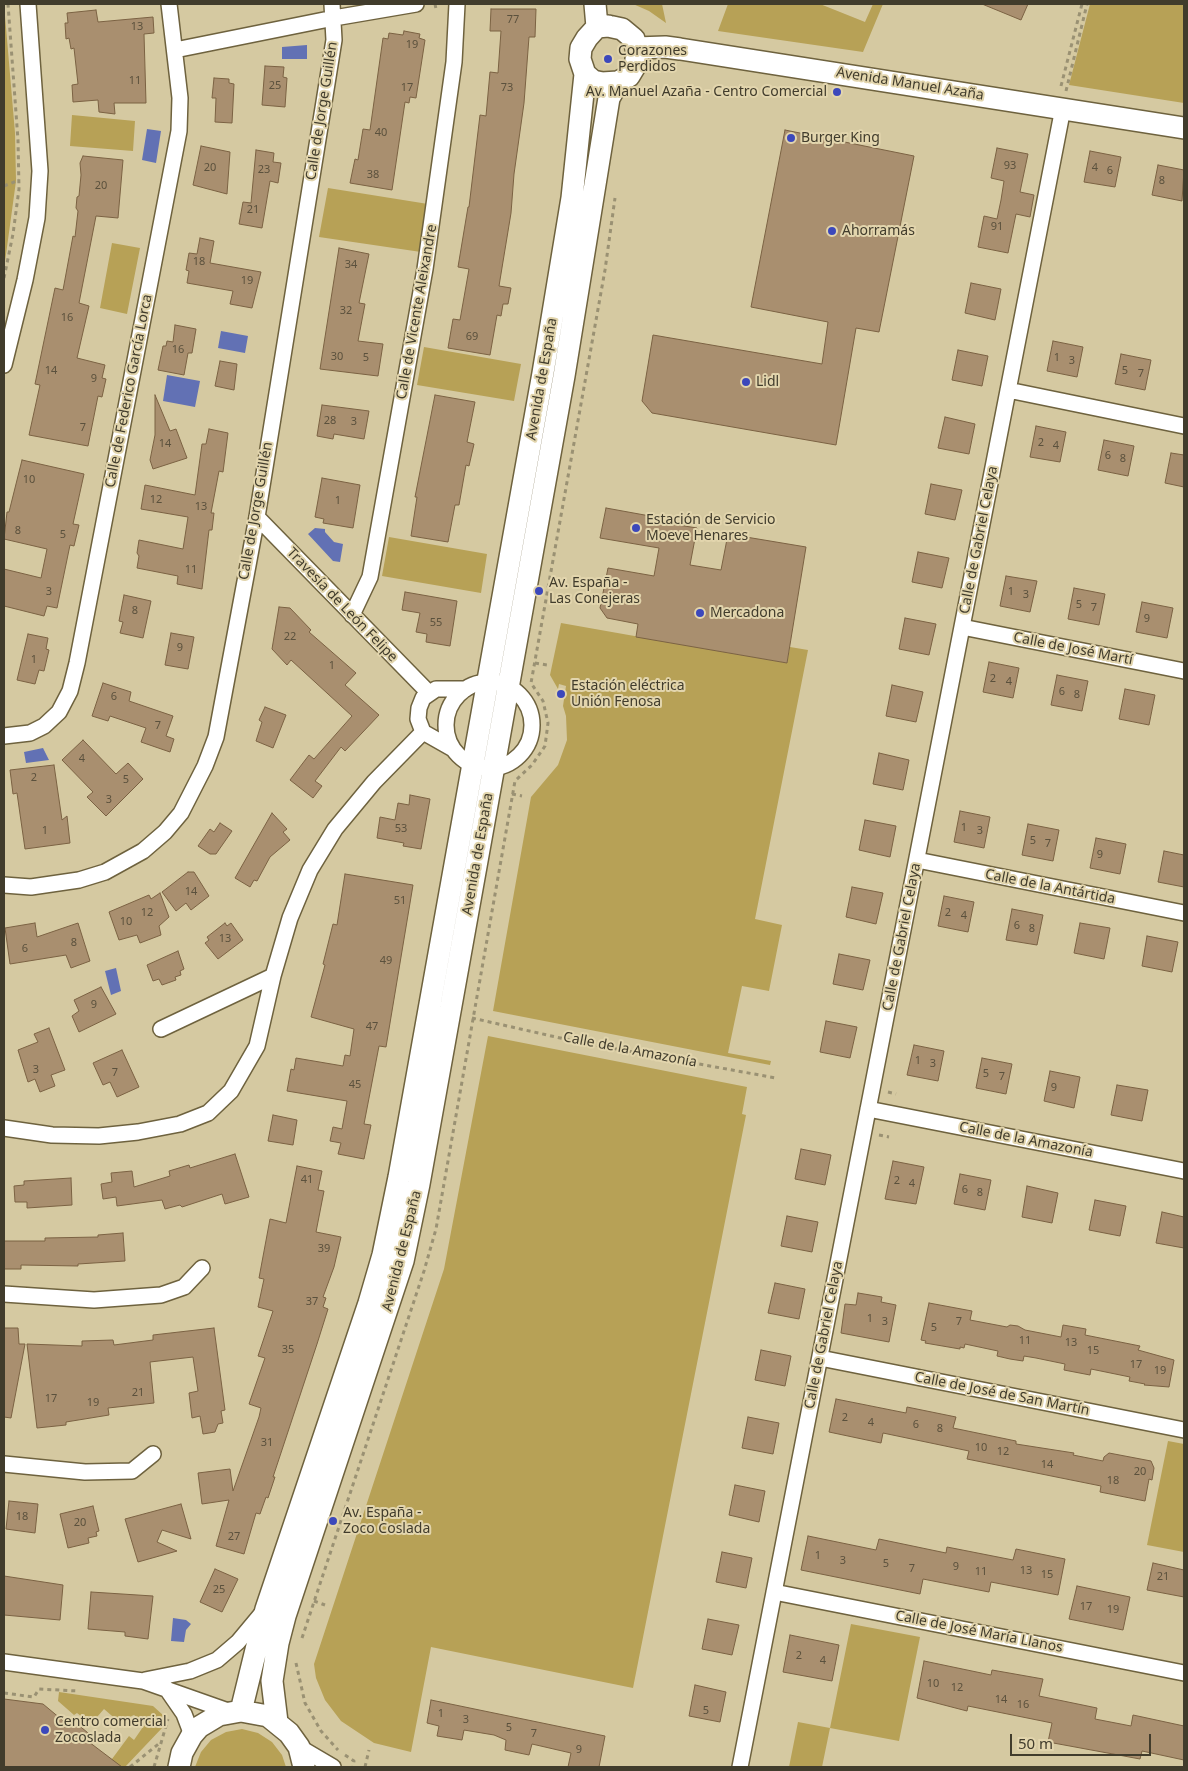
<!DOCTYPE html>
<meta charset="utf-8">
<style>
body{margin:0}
#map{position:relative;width:1188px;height:1771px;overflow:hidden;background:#d5c9a1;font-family:"Noto Sans",sans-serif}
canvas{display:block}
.frame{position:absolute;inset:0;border:5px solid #413c2c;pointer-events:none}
.scale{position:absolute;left:1010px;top:1734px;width:141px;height:22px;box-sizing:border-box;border:2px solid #413c2c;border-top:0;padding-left:6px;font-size:15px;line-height:18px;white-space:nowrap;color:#413c2c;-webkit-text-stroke:4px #e2d5ad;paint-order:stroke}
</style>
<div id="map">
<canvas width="1188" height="1771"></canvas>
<div class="frame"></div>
<div class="scale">50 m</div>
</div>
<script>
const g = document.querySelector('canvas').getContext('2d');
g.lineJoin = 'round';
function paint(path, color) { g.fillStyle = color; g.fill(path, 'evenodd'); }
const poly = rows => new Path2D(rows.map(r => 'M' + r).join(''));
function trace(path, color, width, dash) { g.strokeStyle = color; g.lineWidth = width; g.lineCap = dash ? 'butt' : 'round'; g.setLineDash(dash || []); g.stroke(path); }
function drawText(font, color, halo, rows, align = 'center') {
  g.font = font + ' "Noto Sans",sans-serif'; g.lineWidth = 4; g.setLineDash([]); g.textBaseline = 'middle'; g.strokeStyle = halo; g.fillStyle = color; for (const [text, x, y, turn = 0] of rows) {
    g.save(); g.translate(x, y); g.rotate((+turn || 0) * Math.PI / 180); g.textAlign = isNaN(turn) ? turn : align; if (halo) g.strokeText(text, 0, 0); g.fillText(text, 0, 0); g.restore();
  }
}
paint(poly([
 [4,4,15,133,16,181,4,269],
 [633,4,662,4,666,23,649,11],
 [728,4,820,4,865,22,873,4,883,4,863,52,718,31],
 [1090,4,1184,4,1184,103,1069,85],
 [72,115,135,121,133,151,70,146],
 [328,188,428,204,421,252,319,237],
 [112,243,140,248,127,314,100,308],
 [424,347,521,364,514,401,417,385],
 [389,537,487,554,481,593,382,576],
 [561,623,787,663,790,647,808,650,755,919,782,925,769,991,742,986,728,1053,771,1061,770,1065,493,1011,531,797,558,765,567,740,566,716,563,706,566,686,559,684,558,689,550,675],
 [488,1036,747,1087,742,1114,746,1115,633,1688,431,1647,411,1752,374,1743,341,1721,325,1700,316,1678,314,1664,444,1269],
 [1168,1441,1184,1444,1184,1552,1147,1545],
 [851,1624,920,1637,899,1741,830,1728,822,1767,789,1767,798,1722,830,1728],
 [59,1692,153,1706,164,1716,163,1727,125,1767,115,1767,109,1763,129,1736,134,1740,145,1724,134,1715,119,1722,104,1709,91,1724,77,1713,74,1715,58,1701],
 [242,1729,258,1733,272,1742,282,1755,286,1767,195,1767,201,1752,211,1740,226,1732]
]), '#b7a156');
paint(poly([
 [307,45,307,59,282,59,282,47],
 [147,129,161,131,156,163,142,160],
 [221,331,248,336,245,353,218,348],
 [167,375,200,381,195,407,163,401],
 [315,528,325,529,325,532,334,542,343,544,340,562,333,561,308,534],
 [43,748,49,760,26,763,24,752],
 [116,968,121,991,111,995,105,971],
 [173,1618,186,1620,191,1624,186,1630,184,1642,171,1641]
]), '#6271b4');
const building = poly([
 [982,4,1028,4,1021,20,982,4],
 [491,9,536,9,535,37,529,37,524,103,514,174,511,213,499,286,511,288,508,304,503,304,501,316,497,315,490,355,448,348,453,319,460,320,469,269,458,267,468,207,469,207,480,115,486,116,490,72,498,73,501,31,490,31,491,9],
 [96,10,98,22,153,17,154,33,144,34,146,103,114,103,115,114,99,112,98,100,73,102,72,85,78,84,74,48,71,49,69,38,66,39,65,23,68,23,67,13,96,10],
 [404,31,420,34,419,38,425,40,416,98,410,97,409,103,405,102,392,190,350,183,355,159,358,160,363,129,370,130,383,38,388,39,389,33,403,35,404,31],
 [265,66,284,67,283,77,287,78,285,107,262,105,265,66],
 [214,78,229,79,229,83,234,84,232,123,215,122,216,98,212,98,214,78],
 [785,130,914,156,879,332,856,328,836,445,652,413,642,401,653,335,822,364,828,322,751,307,785,130],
 [201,146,230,152,227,194,193,185,201,146],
 [997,148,1028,154,1020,192,1034,195,1030,217,1016,214,1008,253,978,247,984,216,997,219,1001,200,1004,181,991,178,997,148],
 [256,150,274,153,273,162,281,163,278,183,270,181,262,228,239,224,243,202,251,203,256,150],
 [1090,151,1121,157,1115,187,1084,182,1090,151],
 [83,156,123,160,118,218,96,216,79,303,89,306,77,358,105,365,102,378,106,379,102,397,98,396,88,446,29,435,40,385,35,384,55,288,63,290,73,236,75,237,78,211,76,208,77,197,79,196,81,175,80,163,83,156],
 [1158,165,1184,170,1182,201,1152,195,1158,165],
 [200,238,214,241,210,263,261,272,252,308,230,304,233,291,187,283,189,271,186,270,189,253,197,254,200,238],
 [339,248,369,254,359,303,365,304,358,341,383,344,378,376,320,369,339,248],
 [971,283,1001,289,995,320,965,313,971,283],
 [175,325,196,329,192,353,188,353,184,375,158,370,163,346,166,346,167,341,173,342,175,325],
 [1053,341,1083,347,1077,377,1047,371,1053,341],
 [958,350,988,356,982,386,952,380,958,350],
 [1121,354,1151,360,1145,390,1115,384,1121,354],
 [220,361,237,364,234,390,215,386,220,361],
 [155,395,170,431,176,429,187,458,153,469,150,460,155,435,155,395],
 [435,395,475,402,467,442,474,444,469,466,466,465,459,505,455,505,448,542,411,536,417,497,415,497,435,395],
 [322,405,369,411,364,439,334,434,333,439,317,436,322,405],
 [945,417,975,424,969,454,938,448,945,417],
 [1036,426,1066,432,1060,462,1030,457,1036,426],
 [209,429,228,433,223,472,219,471,211,513,214,513,212,530,209,530,202,589,177,584,178,576,137,568,139,556,137,553,139,540,183,549,188,517,141,509,145,485,195,495,202,444,206,444,209,429],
 [1104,440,1134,446,1128,476,1098,470,1104,440],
 [1171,453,1184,455,1184,487,1165,483,1171,453],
 [22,460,84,474,73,524,79,525,74,546,70,545,57,608,47,606,44,616,4,606,4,569,41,578,47,549,4,539,7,512,9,512,22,460],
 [322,478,360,485,353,528,323,523,324,519,315,517,322,478],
 [931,484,962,490,955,520,925,514,931,484],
 [606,508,672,520,672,524,697,528,690,565,721,570,728,534,806,547,787,663,636,637,638,624,607,618,600,608,608,568,654,576,659,548,600,538,606,508],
 [918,552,949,558,942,588,912,582,918,552],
 [1006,576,1037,581,1030,612,1000,606,1006,576],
 [1074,588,1105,594,1099,625,1068,619,1074,588],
 [405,592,457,601,450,646,426,642,427,634,416,632,420,613,402,610,405,592],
 [124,595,151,601,143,638,120,633,123,622,119,621,124,595],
 [1142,602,1173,608,1167,638,1136,632,1142,602],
 [279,607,290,608,311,630,309,632,356,673,345,685,379,715,345,751,341,747,315,781,322,786,313,798,290,780,309,755,314,759,352,716,291,660,287,665,272,649,279,607],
 [905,618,936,624,929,655,899,649,905,618],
 [171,633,194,637,188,669,165,665,171,633],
 [28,634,48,638,46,649,49,650,44,671,39,670,35,684,17,680,28,634],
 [989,662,1019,668,1013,698,983,692,989,662],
 [1057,675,1088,681,1082,711,1051,705,1057,675],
 [103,683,131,692,129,701,173,716,166,736,174,739,170,752,141,742,146,728,110,716,108,721,92,716,103,683],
 [892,685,923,692,916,722,886,716,892,685],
 [1125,689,1155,695,1149,725,1119,719,1125,689],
 [265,707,286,715,273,748,256,741,262,722,259,720,265,707],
 [83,740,116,774,128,763,143,779,106,816,87,797,93,792,62,760,83,740],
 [879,753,909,760,903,790,873,784,879,753],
 [54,765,62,820,67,816,70,843,25,849,17,793,13,794,10,770,54,765],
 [410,795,430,799,421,849,403,846,404,843,377,838,380,817,395,820,398,803,409,805,410,795],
 [960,811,990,817,984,848,954,842,960,811],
 [272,813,287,829,283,832,290,840,270,857,257,881,254,880,250,887,235,878,272,813],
 [865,820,896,826,890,857,859,850,865,820],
 [220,823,232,831,216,854,210,854,198,846,210,829,214,832,220,823],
 [1028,824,1059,830,1053,861,1022,855,1028,824],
 [1096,838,1126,844,1120,874,1090,868,1096,838],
 [1164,851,1184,855,1184,887,1158,882,1164,851],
 [188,872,194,872,209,896,191,910,186,903,176,911,162,892,188,872],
 [345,874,413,885,386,1047,379,1046,364,1124,371,1125,364,1159,338,1154,341,1143,330,1141,333,1127,342,1129,347,1101,287,1091,291,1069,294,1070,296,1058,343,1066,345,1055,350,1056,354,1029,311,1017,325,965,323,964,333,924,337,925,345,874],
 [852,887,883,893,876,924,846,917,852,887],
 [160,893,169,917,159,926,161,935,140,943,137,935,119,940,109,912,149,895,151,899,160,893],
 [944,896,974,902,968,932,938,926,944,896],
 [1012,909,1043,915,1037,945,1006,940,1012,909],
 [35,923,37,937,78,923,90,961,71,968,66,955,10,964,5,928,35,923],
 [225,923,227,926,231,923,243,940,218,959,205,943,209,940,207,937,225,923],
 [1080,923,1110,928,1104,959,1074,953,1080,923],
 [1147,936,1178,942,1172,972,1142,966,1147,936],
 [178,951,184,969,180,971,181,975,175,977,176,980,162,985,159,979,153,981,147,965,178,951],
 [839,954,870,960,863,990,833,984,839,954],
 [101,987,116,1014,79,1032,72,1016,79,1011,74,1000,101,987],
 [826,1021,857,1027,850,1058,820,1052,826,1021],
 [49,1028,65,1070,51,1075,55,1086,40,1092,35,1079,28,1082,18,1050,38,1042,34,1034,49,1028],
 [914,1045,944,1051,938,1081,907,1075,914,1045],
 [122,1050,139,1087,117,1097,110,1082,103,1085,93,1063,122,1050],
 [982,1058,1012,1064,1006,1094,976,1088,982,1058],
 [1050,1071,1080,1077,1074,1108,1044,1101,1050,1071],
 [1117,1085,1148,1090,1142,1121,1111,1115,1117,1085],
 [273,1115,297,1120,293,1145,268,1141,273,1115],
 [801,1149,831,1155,825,1185,795,1179,801,1149],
 [235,1154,249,1197,225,1204,222,1194,182,1207,180,1205,165,1209,162,1200,117,1206,116,1197,103,1199,101,1184,112,1182,111,1173,132,1171,134,1187,170,1176,169,1171,189,1165,190,1168,235,1154],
 [893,1161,924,1167,916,1204,885,1199,893,1161],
 [297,1166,322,1171,318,1190,324,1191,316,1232,341,1237,334,1267,323,1297,326,1298,323,1307,328,1309,317,1344,273,1477,275,1477,268,1498,266,1497,260,1514,256,1513,244,1554,216,1546,229,1500,202,1504,198,1473,230,1469,233,1491,259,1417,261,1408,249,1404,265,1358,258,1356,273,1311,258,1307,264,1279,259,1278,270,1219,286,1223,297,1166],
 [960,1174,991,1180,985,1210,954,1204,960,1174],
 [71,1178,72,1205,27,1208,27,1202,15,1202,14,1186,24,1185,24,1181,71,1178],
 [1027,1186,1058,1193,1052,1223,1022,1217,1027,1186],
 [1095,1200,1126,1206,1120,1236,1089,1230,1095,1200],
 [1162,1212,1184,1217,1184,1248,1156,1243,1162,1212],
 [787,1216,818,1222,812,1252,781,1246,787,1216],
 [123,1233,125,1261,78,1264,78,1266,21,1265,21,1269,4,1269,4,1241,45,1241,45,1238,98,1237,98,1235,123,1233],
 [775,1283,805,1289,799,1319,768,1313,775,1283],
 [858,1293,882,1297,881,1302,896,1305,889,1342,841,1333,845,1304,856,1305,858,1293],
 [929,1303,972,1311,970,1320,1007,1327,1010,1325,1018,1326,1025,1330,1061,1337,1063,1325,1086,1329,1085,1335,1140,1346,1138,1350,1174,1360,1169,1387,1144,1385,1145,1384,1129,1381,1130,1377,1091,1369,1090,1375,1064,1370,1065,1364,1036,1358,1024,1356,1023,1361,1010,1359,997,1356,998,1351,965,1344,964,1348,960,1347,960,1349,925,1343,926,1341,921,1340,929,1303],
 [4,1328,18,1328,19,1344,25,1344,11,1418,4,1417,4,1328],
 [214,1328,225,1410,221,1411,223,1423,218,1424,215,1432,203,1434,200,1416,192,1418,189,1393,198,1391,193,1357,150,1362,154,1403,108,1408,109,1415,66,1422,66,1425,37,1428,27,1344,82,1346,82,1341,113,1340,114,1345,153,1340,153,1335,214,1328],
 [761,1350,791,1356,785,1386,755,1380,761,1350],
 [836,1399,906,1413,907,1407,956,1417,953,1428,1016,1441,1016,1444,1074,1453,1073,1455,1103,1461,1104,1457,1109,1453,1151,1461,1154,1468,1152,1480,1149,1479,1145,1501,1100,1492,1101,1486,967,1459,969,1451,883,1433,881,1443,829,1432,836,1399],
 [748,1417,779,1423,773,1454,742,1448,748,1417],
 [735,1485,765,1491,759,1522,729,1515,735,1485],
 [9,1501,38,1504,35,1533,6,1529,9,1501],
 [181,1504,191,1539,162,1530,157,1542,177,1551,138,1562,125,1519,181,1504],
 [93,1506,99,1531,96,1532,97,1536,88,1538,89,1543,68,1548,60,1514,93,1506],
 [808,1536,876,1550,879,1539,946,1553,947,1547,1013,1560,1016,1549,1065,1559,1058,1595,991,1582,989,1592,923,1579,920,1594,801,1570,808,1536],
 [722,1552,752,1558,746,1588,716,1582,722,1552],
 [1153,1563,1184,1570,1184,1597,1147,1590,1153,1563],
 [215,1569,238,1579,222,1612,200,1602,215,1569],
 [4,1576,63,1585,60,1620,4,1615,4,1576],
 [1077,1586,1130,1597,1123,1630,1069,1619,1077,1586],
 [91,1592,153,1596,148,1639,125,1636,125,1632,88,1629,91,1592],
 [708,1619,739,1625,732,1655,702,1649,708,1619],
 [790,1635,839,1645,832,1681,783,1672,790,1635],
 [924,1661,991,1675,992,1670,1043,1679,1039,1696,1097,1708,1095,1719,1131,1726,1133,1715,1184,1726,1184,1760,1142,1751,1140,1759,1048,1742,1052,1723,968,1706,967,1711,917,1698,924,1661],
 [695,1685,726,1692,720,1722,689,1716,695,1685],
 [4,1699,43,1704,67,1724,71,1719,93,1737,89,1742,122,1767,4,1767,4,1699],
 [431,1700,605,1736,599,1767,568,1767,571,1753,532,1744,529,1755,505,1750,506,1740,494,1735,464,1730,462,1740,437,1736,439,1726,427,1723,431,1700]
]);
paint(building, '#a98f6f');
trace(building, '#7b6243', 1);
const street = poly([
 [175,50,334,18,416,4],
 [4,365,25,280,37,218,40,171,28,4],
 [1008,390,1184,426],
 [257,517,428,692],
 [352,615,370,577,425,269,454,62,457,4],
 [962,627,1184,671],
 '446 725a43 43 0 1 1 86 0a43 43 0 1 1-86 0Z',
 [4,736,30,733,44,726,59,712,70,691,77,663,179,131,180,98,169,4],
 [453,749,423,732,418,719,419,708,423,698,436,689,466,689],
 [917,860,1184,913],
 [4,885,31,887,79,880,105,872,143,851,165,832,181,813,205,766,216,737,257,517,334,40,332,4],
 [161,1029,273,976],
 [868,1109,1184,1171],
 [4,1128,52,1135,99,1136,138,1132,180,1124,208,1113,231,1091,257,1046,273,976,290,918,310,870,335,829,374,782,423,732],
 [4,1294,94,1300,161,1295,184,1287,202,1268],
 [820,1358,1184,1430],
 [4,1464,85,1472,132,1471,153,1454],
 [774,1592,1184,1673],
 [4,1662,143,1681,231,1712],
 [145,1680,190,1671,217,1660,238,1642,263,1612],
 [166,1688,184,1714,192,1735],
 [299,1747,333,1767],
 [740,1767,1063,108]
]);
const secondary = poly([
 [595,4,597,27],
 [608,26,622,29,634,39,637,53,635,66,629,76,618,82,602,83,593,81,585,74,580,59,581,48,587,38,597,27,608,26],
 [636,48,665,47,680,49,1184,128],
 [241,1711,266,1609,369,1303,383,1255,399,1177,543,373,572,198,585,74],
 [277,1722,272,1681,278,1643,285,1616,403,1261,419,1184,564,376,609,98,618,82],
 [179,1767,182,1753,192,1735,199,1727,219,1715,241,1711,268,1716,289,1733,299,1747,304,1767]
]);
trace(street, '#6e623e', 18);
trace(secondary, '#6e623e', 24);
trace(poly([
 [435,4,436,9],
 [1061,86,1082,4],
 [1066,91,1087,4],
 [4,186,19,180],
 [4,278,13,234,19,189,18,140,8,4],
 [535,663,547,665],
 [512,794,522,796],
 [472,1018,578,1042,776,1078],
 [888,1092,896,1094],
 [879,1135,889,1137],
 [314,1601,325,1605],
 [302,1638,424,1271,436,1229,515,781,532,765,545,746,548,723,543,701,531,683,605,270,615,198],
 [296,1663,305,1703,321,1731,338,1750],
 [4,1693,34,1697,39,1689,78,1691],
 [345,1755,354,1761,353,1767],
 [130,1767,161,1742],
 [154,1767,168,1719],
 [365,1767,369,1750]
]), '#9a9173', 3, [4, 4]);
trace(street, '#fff', 15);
trace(secondary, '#fff', 21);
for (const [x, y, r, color] of [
 [608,59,5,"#3c48bb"],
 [837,92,5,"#3c48bb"],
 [791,138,5,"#3c48bb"],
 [832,231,5,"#3c48bb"],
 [746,382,5,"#3c48bb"],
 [636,528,5,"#3c48bb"],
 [539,591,5,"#3c48bb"],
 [700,613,5,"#3c48bb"],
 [561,694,5,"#3c48bb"],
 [333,1521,5,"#3c48bb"],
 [45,1730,5,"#3c48bb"]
]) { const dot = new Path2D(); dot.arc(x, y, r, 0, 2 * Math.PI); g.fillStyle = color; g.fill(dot); trace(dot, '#e2d5ad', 2); }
drawText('11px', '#5b513d', null, [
 ["77",513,20],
 ["13",137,27],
 ["19",412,45],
 ["11",135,81],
 ["25",275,86],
 ["17",407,88],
 ["73",507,88],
 ["40",381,133],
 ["93",1010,166],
 ["20",210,168],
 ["4",1095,168],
 ["23",264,170],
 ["6",1110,171],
 ["38",373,175],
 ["8",1162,181],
 ["20",101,186],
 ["21",253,210],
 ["91",997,227],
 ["18",199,262],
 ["34",351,265],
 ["19",247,281],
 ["32",346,311],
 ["16",67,318],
 ["69",472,337],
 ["16",178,350],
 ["30",337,357],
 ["5",366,358],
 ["1",1057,358],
 ["3",1072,361],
 ["14",51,371],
 ["5",1125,371],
 ["7",1141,374],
 ["9",94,379],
 ["28",330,421],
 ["3",354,422],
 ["7",83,428],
 ["2",1041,443],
 ["14",165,444],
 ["4",1056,446],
 ["6",1108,456],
 ["8",1123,459],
 ["10",29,480],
 ["12",156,500],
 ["1",338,501],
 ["13",201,507],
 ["8",18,531],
 ["5",63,535],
 ["11",191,570],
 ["3",49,592],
 ["1",1011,592],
 ["3",1026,595],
 ["5",1079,605],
 ["7",1094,608],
 ["8",135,611],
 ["9",1147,619],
 ["55",436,623],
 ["22",290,637],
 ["9",180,648],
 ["1",34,660],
 ["1",332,666],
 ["2",993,679],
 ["4",1009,682],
 ["6",1062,692],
 ["8",1077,695],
 ["6",114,697],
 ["7",158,726],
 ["4",82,759],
 ["2",34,778],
 ["5",126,780],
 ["3",109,800],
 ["1",964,828],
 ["53",401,829],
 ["1",45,831],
 ["3",980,831],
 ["5",1033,841],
 ["7",1048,844],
 ["9",1100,855],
 ["14",191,892],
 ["51",400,901],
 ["12",147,913],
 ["2",948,913],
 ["4",964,916],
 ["10",126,922],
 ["6",1017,926],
 ["8",1032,929],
 ["13",225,939],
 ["8",74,943],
 ["6",25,949],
 ["49",386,961],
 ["9",94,1005],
 ["47",372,1027],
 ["1",918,1061],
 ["3",933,1064],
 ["3",36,1070],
 ["7",115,1073],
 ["5",986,1074],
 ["7",1002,1077],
 ["45",355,1085],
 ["9",1054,1088],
 ["41",307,1180],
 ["2",897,1181],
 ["4",912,1184],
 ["6",965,1190],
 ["8",980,1193],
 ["39",324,1249],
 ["37",312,1302],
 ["1",870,1319],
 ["3",885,1322],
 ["7",959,1322],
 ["5",934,1328],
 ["11",1025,1341],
 ["13",1071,1343],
 ["35",288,1350],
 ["15",1093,1351],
 ["17",1136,1365],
 ["19",1160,1371],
 ["21",138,1393],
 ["17",51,1399],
 ["19",93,1403],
 ["2",845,1418],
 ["4",871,1423],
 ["6",916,1425],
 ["8",940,1429],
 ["31",267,1443],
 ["10",981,1448],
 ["12",1003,1452],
 ["14",1047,1465],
 ["20",1140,1472],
 ["18",1113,1481],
 ["18",22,1517],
 ["20",80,1523],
 ["27",234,1537],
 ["1",818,1556],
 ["3",843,1561],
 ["5",886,1564],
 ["9",956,1567],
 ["7",912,1569],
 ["13",1026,1571],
 ["11",981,1572],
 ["15",1047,1575],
 ["21",1163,1577],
 ["25",219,1590],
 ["17",1086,1607],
 ["19",1113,1610],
 ["2",799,1656],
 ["4",823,1661],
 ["10",933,1684],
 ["12",957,1688],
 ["14",1001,1700],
 ["16",1023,1705],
 ["5",706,1711],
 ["1",441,1714],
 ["3",466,1720],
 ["5",509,1728],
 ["7",534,1734],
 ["9",579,1750]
]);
drawText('14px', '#413c2c', '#e2d5ad', [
 ["Corazones",618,51],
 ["Perdidos",618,67],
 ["Av. Manuel Azaña - Centro Comercial",827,92,"right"],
 ["Burger King",801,138],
 ["Ahorramás",842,231],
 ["Lidl",756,382],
 ["Estación de Servicio",646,520],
 ["Moeve Henares",646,536],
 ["Av. España -",549,583],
 ["Las Conejeras",549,599],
 ["Mercadona",710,613],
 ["Estación eléctrica",571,686],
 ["Unión Fenosa",571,702],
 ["Av. España -",343,1513],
 ["Zoco Coslada",343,1529],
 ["Centro comercial",55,1722],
 ["Zocoslada",55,1738]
], 'left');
drawText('14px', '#413c2c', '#e2d5ad', [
 ["Avenida Manuel Azaña",910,84,9],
 ["Calle de Jorge Guillén",322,111,-81],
 ["Calle de Vicente Aleixandre",417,312,-80],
 ["Avenida de España",542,379,-80],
 ["Calle de Federico García Lorca",129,391,-79],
 ["Calle de Jorge Guillén",256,511,-80],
 ["Calle de Gabriel Celaya",979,540,-79],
 ["Travesía de León Felipe",342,605,46],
 ["Calle de José Martí",1073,649,11],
 ["Avenida de España",478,854,-80],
 ["Calle de la Antártida",1050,887,11],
 ["Calle de Gabriel Celaya",902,937,-79],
 ["Calle de la Amazonía",630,1050,11],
 ["Calle de la Amazonía",1026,1140,11],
 ["Avenida de España",402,1251,-76],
 ["Calle de Gabriel Celaya",824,1335,-79],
 ["Calle de José de San Martín",1002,1394,11],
 ["Calle de José María Llanos",979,1632,11]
]);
</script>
